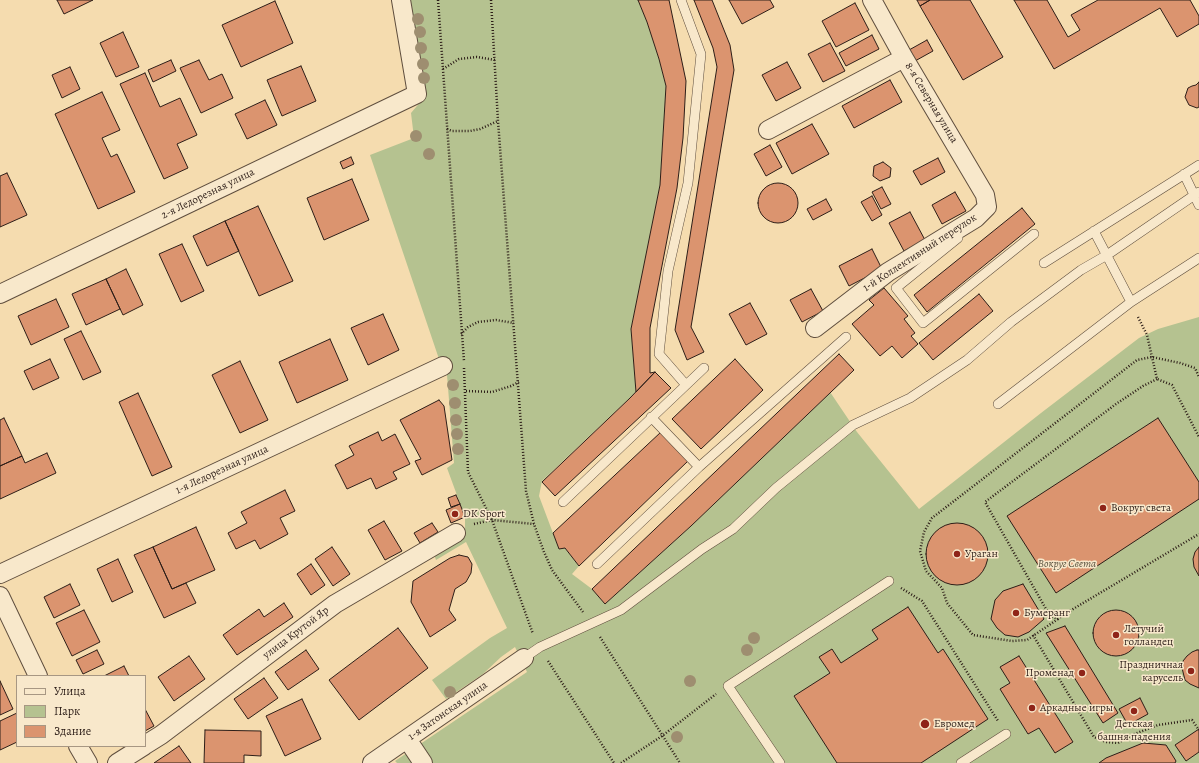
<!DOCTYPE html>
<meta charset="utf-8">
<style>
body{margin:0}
#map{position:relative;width:1199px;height:763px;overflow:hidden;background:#f5dcaf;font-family:Alegreya,serif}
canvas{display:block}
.legend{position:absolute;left:16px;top:675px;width:130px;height:72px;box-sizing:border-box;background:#f8e8cb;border:1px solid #a79783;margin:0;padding:5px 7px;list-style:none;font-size:12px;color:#2d1e18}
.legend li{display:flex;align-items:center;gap:8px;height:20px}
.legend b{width:20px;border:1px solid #a79783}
</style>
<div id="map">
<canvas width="1199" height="763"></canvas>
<ul class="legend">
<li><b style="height:5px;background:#f8e8cb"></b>Улица</li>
<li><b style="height:11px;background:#b5c290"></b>Парк</li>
<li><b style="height:11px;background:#db946f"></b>Здание</li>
</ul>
</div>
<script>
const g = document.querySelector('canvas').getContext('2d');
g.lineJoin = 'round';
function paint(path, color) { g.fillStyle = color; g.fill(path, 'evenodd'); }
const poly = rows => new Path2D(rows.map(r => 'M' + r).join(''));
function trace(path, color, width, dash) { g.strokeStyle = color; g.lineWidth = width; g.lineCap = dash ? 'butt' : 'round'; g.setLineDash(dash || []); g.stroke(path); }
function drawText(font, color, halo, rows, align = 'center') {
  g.font = font + ' Alegreya,serif'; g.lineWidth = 3; g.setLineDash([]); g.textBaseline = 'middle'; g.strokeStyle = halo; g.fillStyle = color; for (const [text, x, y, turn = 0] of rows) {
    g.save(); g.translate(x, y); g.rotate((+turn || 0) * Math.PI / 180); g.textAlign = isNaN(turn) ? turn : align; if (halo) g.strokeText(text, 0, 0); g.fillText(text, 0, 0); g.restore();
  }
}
paint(poly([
 [407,0,638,0,647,22,659,59,666,86,660,185,631,329,636,392,542,481,539,496,559,549,565,548,579,566,572,574,592,589,605,604,691,526,830,392,857,432,919,509,1041,413,1139,338,1158,329,1199,317,1199,763,397,763,395,761,527,672,515,647,501,657,483,674,446,699,432,680,490,638,507,628,466,542,436,560,433,551,465,534,465,517,447,468,454,463,447,375,439,359,370,155,414,138,411,113,422,100]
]), '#b5c290');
const building = poly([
 [57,0,93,0,64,14,57,0],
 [638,0,669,0,686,81,683,138,677,188,650,328,650,373,655,372,636,392,631,329,660,185,666,86,659,59,647,22,638,0],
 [694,0,712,0,730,45,734,70,691,327,704,352,687,360,675,330,717,67,713,48,694,0],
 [729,0,770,0,774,7,742,24,729,0],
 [917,0,930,0,920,6,917,0],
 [930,0,970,0,1003,57,963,80,920,6,930,0],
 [1014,0,1047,0,1068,37,1080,30,1071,15,1098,0,1190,0,1199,16,1199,24,1177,37,1160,8,1054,69,1014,0],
 [275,1,293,43,241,67,222,25,275,1],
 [855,3,869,30,836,47,822,21,855,3],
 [123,32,139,67,116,77,100,43,123,32],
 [872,35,879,49,846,66,839,53,872,35],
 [927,40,933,51,915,61,909,50,927,40],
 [830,43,845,71,823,82,808,54,830,43],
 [171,60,176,71,153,82,148,70,171,60],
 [199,60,209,80,222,74,233,98,201,113,180,68,199,60],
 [787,62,801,88,776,101,762,75,787,62],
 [301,66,316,101,282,116,267,80,301,66],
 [70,67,80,89,62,98,52,75,70,67],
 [145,73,160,107,180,98,197,135,177,144,188,168,164,179,120,84,145,73],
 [890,80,902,102,854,128,842,106,890,80],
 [1199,82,1199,107,1197,108,1189,105,1185,97,1188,88,1192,86,1196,85,1199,82],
 [102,92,120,130,102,138,111,157,117,154,135,192,98,209,55,114,102,92],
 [265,100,277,125,247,139,235,114,265,100],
 [812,124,829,154,792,174,776,143,812,124],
 [770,145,782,167,766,176,754,154,770,145],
 [351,157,354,164,343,169,340,162,351,157],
 [938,158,945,172,921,185,913,171,938,158],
 [883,162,891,168,890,177,880,181,873,176,874,166,883,162],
 [7,173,27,215,0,227,0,176,7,173],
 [352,179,369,220,324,240,307,198,352,179],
 '758 203a20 20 0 1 1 40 0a20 20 0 1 1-40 0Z',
 [882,187,891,204,881,209,872,192,882,187],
 [955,192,966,211,942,224,932,205,955,192],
 [872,196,882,215,872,221,861,202,872,196],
 [826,199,832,210,813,220,807,209,826,199],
 [258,206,293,281,259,296,225,221,258,206],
 [1022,208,1035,224,927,312,914,295,1022,208],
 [910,212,925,240,904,251,889,223,910,212],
 [225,221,239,251,207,266,193,236,225,221],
 [182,244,204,291,181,302,159,254,182,244],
 [872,249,882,269,849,286,839,266,872,249],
 [126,269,143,305,123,315,106,279,126,269],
 [106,279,120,309,86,325,72,294,106,279],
 [884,288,908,316,904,319,915,333,911,336,918,344,902,358,892,346,880,356,852,324,874,305,869,300,884,288],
 [811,289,823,311,802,322,790,300,811,289],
 [979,294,993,311,933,360,919,343,979,294],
 [56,299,69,327,31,345,18,316,56,299],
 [750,303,767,334,746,345,729,314,750,303],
 [383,314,399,350,368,365,351,328,383,314],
 [81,331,101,372,83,380,64,339,81,331],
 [330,339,348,380,297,403,279,362,330,339],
 [839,354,854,370,691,526,605,604,592,589,839,354],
 [50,359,59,378,33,390,24,371,50,359],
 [735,359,763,390,701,449,672,419,735,359],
 [240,361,268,420,240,433,212,375,240,361],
 [655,372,671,388,555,496,542,482,630,398,655,372],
 [138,393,172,467,152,476,119,402,138,393],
 [439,400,444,406,452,460,422,475,415,461,421,459,400,420,439,400],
 [4,418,22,456,0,466,0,420,4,418],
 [1158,418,1199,482,1199,499,1056,593,1007,516,1158,418],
 [378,432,382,441,395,434,410,464,393,472,397,479,376,489,371,478,347,489,335,465,354,455,349,446,378,432],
 [661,432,688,461,579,566,565,548,559,549,553,533,661,432],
 [47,453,56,473,0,499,0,466,22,456,25,463,47,453],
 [285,490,295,511,280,518,288,534,260,549,255,540,236,549,228,533,247,523,241,512,285,490],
 [456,495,460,504,451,507,448,498,456,495],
 [460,504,465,517,451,523,446,510,460,504],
 [384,521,402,551,385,560,368,530,384,521],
 '926 554a31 31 0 1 1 62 0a31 31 0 1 1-62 0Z',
 [432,523,438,532,420,543,414,533,432,523],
 [196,527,215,570,172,589,153,547,196,527],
 [153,547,172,589,186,583,196,603,164,618,134,555,153,547],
 [332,547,350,574,333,586,315,559,332,547],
 [1199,547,1199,576,1194,567,1193,559,1195,552,1199,547],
 [459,555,468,557,472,564,471,573,466,582,455,589,449,610,456,620,430,637,411,602,413,581,450,558,459,555],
 [118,559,133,592,112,602,97,569,118,559],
 [311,564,325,585,311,595,297,574,311,564],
 [70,584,80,605,54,618,44,597,70,584],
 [1023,584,1044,619,1029,632,1018,637,1005,635,997,628,991,619,995,600,1003,591,1023,584],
 [284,603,293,617,237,655,223,635,259,609,264,617,284,603],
 [908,607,938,653,943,649,988,719,921,763,837,763,794,696,830,673,819,657,832,649,841,663,878,639,872,630,908,607],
 '1093 633a23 23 0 1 1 46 0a23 23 0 1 1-46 0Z',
 [84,610,100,642,72,656,56,623,84,610],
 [1065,626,1118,713,1103,723,1046,633,1065,626],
 [398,628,428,668,359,720,329,680,398,628],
 [97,650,104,664,83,674,76,660,97,650],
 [306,650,319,669,288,690,275,672,306,650],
 [1197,650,1199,650,1199,688,1190,684,1185,680,1182,668,1183,661,1187,656,1192,652,1197,650],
 [189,656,205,679,174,701,158,677,189,656],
 [1019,656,1073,742,1055,753,1039,728,1028,734,1000,689,1010,683,1000,667,1019,656],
 [124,666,129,676,104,676,124,666],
 [264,678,278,698,248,719,234,699,264,678],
 [0,681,13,709,0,715,0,681],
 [1140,698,1148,714,1128,725,1119,709,1140,698],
 [302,699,321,739,285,756,266,716,302,699],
 [145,709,154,726,145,731,145,709],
 [17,713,17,742,0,750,0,721,17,713],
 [1199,729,1199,752,1186,761,1175,745,1199,729],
 [205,730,261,731,261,756,244,755,244,763,204,763,205,730],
 [1143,743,1166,745,1176,761,1175,763,1099,763,1106,758,1143,743],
 [179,746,191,763,154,763,179,746]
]);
paint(building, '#db946f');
trace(building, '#2d1e18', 1);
const service = poly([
 [681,0,701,54,688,183,668,271,659,354,686,385],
 [1184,174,1199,205],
 [1094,231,1131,302],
 [958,238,896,288,923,323,1034,234],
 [1044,263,1199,165],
 [998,404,1131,302,1199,258],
 [651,417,699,467],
 [563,502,704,368],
 [597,564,699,467,846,337],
 [524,658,540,647,621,610,702,549,733,529,776,488,853,425,910,398,967,360,1011,322,1081,270,1107,255,1199,192],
 [780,763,728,686,889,581],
 [961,763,1006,734]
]);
const minor = poly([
 [768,130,904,58],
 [0,294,417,94,401,0],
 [815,328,888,272,976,218,987,207,985,195,904,58,872,0],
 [0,574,443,366],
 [0,596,38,676],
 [407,739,423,763],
 [145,745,161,735,335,604,456,533],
 [78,746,88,763],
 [117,763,144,746],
 [372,763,524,658]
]);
trace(service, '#5f4e3e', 10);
trace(minor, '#5f4e3e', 20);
trace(poly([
 [438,0,464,361],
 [491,0,498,121,526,491,534,524,544,552,552,570,583,612],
 [443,69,459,59,477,57,495,60],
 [447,129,452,131,470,131,480,129,498,121],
 [1138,317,1147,335,1157,379,1172,385,1199,437],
 [461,334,468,327,478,322,496,320,514,323],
 [464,368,468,472,492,520,533,634],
 [1157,379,1143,386,1116,404,985,502,1050,616,1058,619,1063,615,1199,534],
 [466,391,492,392,511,386,519,382],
 [474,524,492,520,534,524],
 [901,588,922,601,998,721],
 [1058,619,1027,640,1012,641,973,635,947,603,942,588,926,571,920,551,924,532,932,518,1137,360,1152,357,1180,363,1195,368,1199,377],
 [1033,635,1094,737,1106,742,1118,743,1132,735,1158,725,1192,720,1199,730],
 [600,637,680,763],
 [548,661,614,763],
 [621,763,662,736,716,694]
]), '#2d1e18', 2.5, [1, 2]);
trace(service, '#f8e8cb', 9);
trace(minor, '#f8e8cb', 18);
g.fillStyle = '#9e8e70';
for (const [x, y] of [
 [418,19],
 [420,32],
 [421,48],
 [423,64],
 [424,78],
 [416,136],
 [429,154],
 [453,385],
 [455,403],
 [456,420],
 [457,434],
 [458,449],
 [754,638],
 [747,650],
 [690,681],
 [450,692],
 [677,737]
]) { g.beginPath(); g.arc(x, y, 6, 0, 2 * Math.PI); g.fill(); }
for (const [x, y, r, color] of [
 [1103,508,4,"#8f2418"],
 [455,514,4,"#8f2418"],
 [957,554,4,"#8f2418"],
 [1016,613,4,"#8f2418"],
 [1116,635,4,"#8f2418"],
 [1191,671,4,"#8f2418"],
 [1082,673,4,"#8f2418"],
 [1032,708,4,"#8f2418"],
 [1134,711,4,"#8f2418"],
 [925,724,5,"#8f2418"]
]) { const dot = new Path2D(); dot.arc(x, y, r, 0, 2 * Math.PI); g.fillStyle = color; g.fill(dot); trace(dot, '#f8e8cb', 1.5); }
drawText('11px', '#2d1e18', '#f8e8cb', [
 ["8-я Северная улица",931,103,59],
 ["2-я Ледорезная улица",208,194,-26],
 ["1-й Коллективный переулок",920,253,-33],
 ["1-я Ледорезная улица",222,470,-25],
 ["улица Крутой Яр",296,633,-37],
 ["1-я Затонская улица",448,711,-35]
]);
drawText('11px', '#2d1e18', '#f8e8cb', [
 ["Вокруг света",1111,508],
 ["DK Sport",463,514],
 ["Ураган",965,554],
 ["Бумеранг",1024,613],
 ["Летучий",1124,629],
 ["голландец",1124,642],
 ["Праздничная",1183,665,"right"],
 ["карусель",1183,678,"right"],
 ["Променад",1074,673,"right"],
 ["Аркадные игры",1040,708],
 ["Евромед",934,724],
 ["Детская",1134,724,"center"],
 ["башня падения",1134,737,"center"]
], 'left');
drawText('italic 11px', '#564f3c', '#f8e8cb', [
 ["Вокруг Света",1067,564]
]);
</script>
